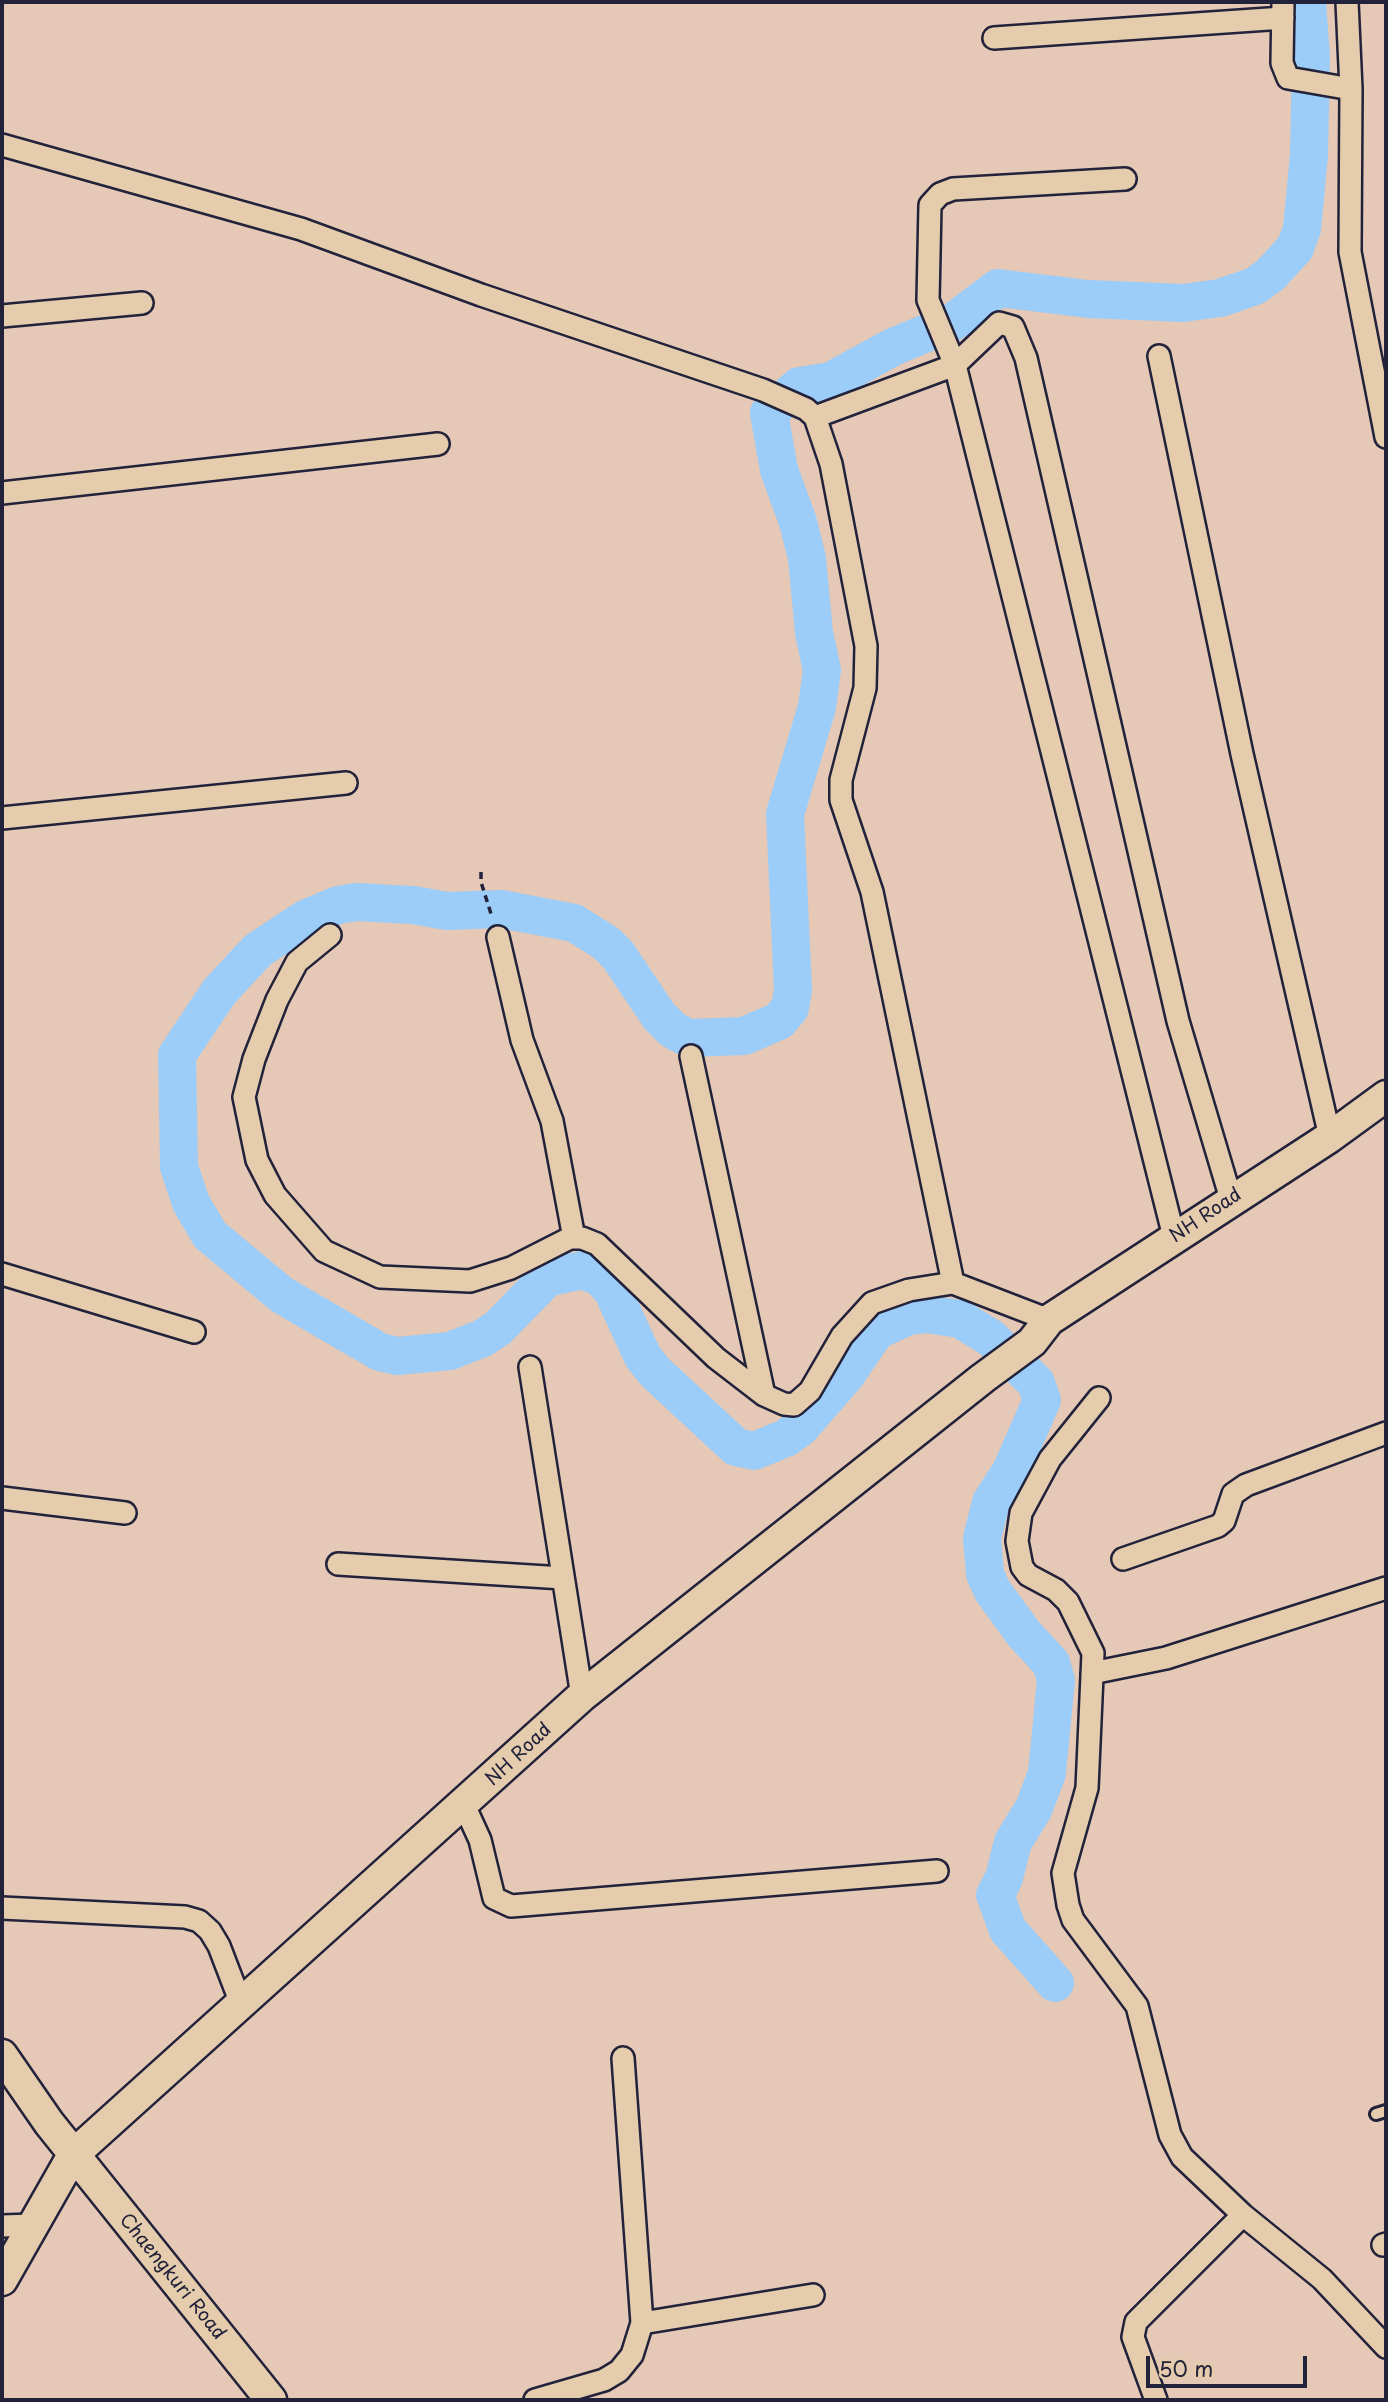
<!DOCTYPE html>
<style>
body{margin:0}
#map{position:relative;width:1388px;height:2402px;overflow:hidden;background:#e5c8b6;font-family:"Playpen Sans",sans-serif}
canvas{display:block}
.frame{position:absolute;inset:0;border:4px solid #22223b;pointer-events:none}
.scale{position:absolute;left:1146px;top:2356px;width:161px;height:32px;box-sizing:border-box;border:4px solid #22223b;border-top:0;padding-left:9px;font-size:21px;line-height:24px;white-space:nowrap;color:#22223b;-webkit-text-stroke:5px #e5ccad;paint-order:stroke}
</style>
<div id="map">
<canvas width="1388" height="2402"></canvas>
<div class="frame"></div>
<div class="scale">50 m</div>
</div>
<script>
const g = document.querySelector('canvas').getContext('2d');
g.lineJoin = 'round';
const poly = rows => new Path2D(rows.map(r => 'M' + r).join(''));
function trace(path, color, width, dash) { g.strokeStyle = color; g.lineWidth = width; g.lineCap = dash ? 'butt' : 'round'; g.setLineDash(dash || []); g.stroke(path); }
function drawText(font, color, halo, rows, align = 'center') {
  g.font = font + ' "Playpen Sans",sans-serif'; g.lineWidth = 5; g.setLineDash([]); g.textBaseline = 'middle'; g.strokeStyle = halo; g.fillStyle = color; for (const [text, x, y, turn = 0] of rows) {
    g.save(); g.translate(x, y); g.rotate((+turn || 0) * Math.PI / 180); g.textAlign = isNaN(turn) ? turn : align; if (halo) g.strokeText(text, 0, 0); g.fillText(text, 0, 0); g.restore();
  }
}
trace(poly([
 [1055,1983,1008,1930,995,1895,1004,1878,1013,1842,1034,1808,1047,1773,1056,1680,1051,1663,1024,1634,992,1590,985,1574,982,1538,991,1502,1011,1471,1042,1400,1036,1383,991,1338,960,1319,926,1314,908,1316,876,1331,846,1375,800,1428,786,1438,754,1451,736,1447,655,1372,643,1357,612,1290,600,1277,582,1270,547,1278,498,1328,483,1338,450,1351,397,1356,380,1352,282,1295,210,1235,191,1203,179,1167,177,1055,219,992,258,950,305,919,338,905,356,902,413,905,447,911,501,909,574,923,606,943,618,955,659,1016,673,1030,688,1038,744,1036,779,1021,790,1008,793,990,785,814,817,707,822,670,814,633,807,558,798,522,779,470,769,413,799,386,831,381,893,347,953,322,998,288,1088,299,1183,303,1220,298,1255,286,1270,275,1295,248,1302,229,1309,155,1311,56,1307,2]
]), '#9cccf8', 38);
const lane = poly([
 [1376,2114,1386,2111]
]);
const street = poly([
 [1283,2,1282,63,1288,78,1351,89,1347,2],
 [994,38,1283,18],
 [1351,89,1350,252,1386,437],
 [2,145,301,229,481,295,763,390,806,409,815,417,831,464,866,646,865,688,841,780,841,800,872,892,953,1283,1049,1320],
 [1125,179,953,189,940,194,930,205,928,300,955,365,1174,1237],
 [2,316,142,303],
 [1159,356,1242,754,1330,1137],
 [815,417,955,365,999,323,1013,327,1026,358,1178,1021,1231,1199],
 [2,493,438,444],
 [2,818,346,783],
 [330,935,297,962,277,1000,254,1059,244,1097,257,1160,275,1195,324,1251,380,1277,470,1281,511,1268,570,1238,582,1238,597,1244,716,1358,764,1395,784,1404,794,1405,810,1391,842,1336,872,1303,909,1290,953,1283],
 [498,937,522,1040,552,1121,574,1238],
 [691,1056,764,1395],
 [2,1274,194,1332],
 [530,1367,582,1696],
 [1099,1398,1050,1459,1021,1513,1017,1541,1022,1567,1028,1575,1056,1590,1068,1602,1093,1653,1087,1788,1063,1873,1068,1905,1073,1920,1137,2006,1170,2135,1182,2157,1243,2215,1322,2279,1386,2347],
 [2,1498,125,1513],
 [1123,1559,1218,1526,1224,1521,1233,1494,1246,1485,1386,1433],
 [338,1564,563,1578],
 [1092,1673,1166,1658,1386,1588],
 [464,1805,480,1840,494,1898,511,1906,937,1871],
 [2,1908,185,1917,199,1921,210,1931,219,1946,242,2006],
 [623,2058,642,2323],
 [2,2226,33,2225],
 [1383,2245,1386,2244],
 [535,2400,604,2380,619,2371,632,2355,642,2323,813,2295],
 [1156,2400,1133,2337,1136,2322,1243,2215]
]);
const secondary = poly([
 [2,2055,49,2123,271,2400],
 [2,2280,73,2155,582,1696,983,1378,1032,1342,1049,1320,1330,1137,1386,1096]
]);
trace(lane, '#22223b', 16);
trace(street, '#22223b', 26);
trace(secondary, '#22223b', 35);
trace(poly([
 [481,872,481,882,492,917]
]), '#22223b', 3.5, [7, 5]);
trace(lane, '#e5ccad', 10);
trace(street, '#e5ccad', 21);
trace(secondary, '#e5ccad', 30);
drawText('19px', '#22223b', '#e5ccad', [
 ["NH Road",1206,1216,-34],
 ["NH Road",519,1755,-43],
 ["Chaengkuri Road",172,2277,51]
]);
</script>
